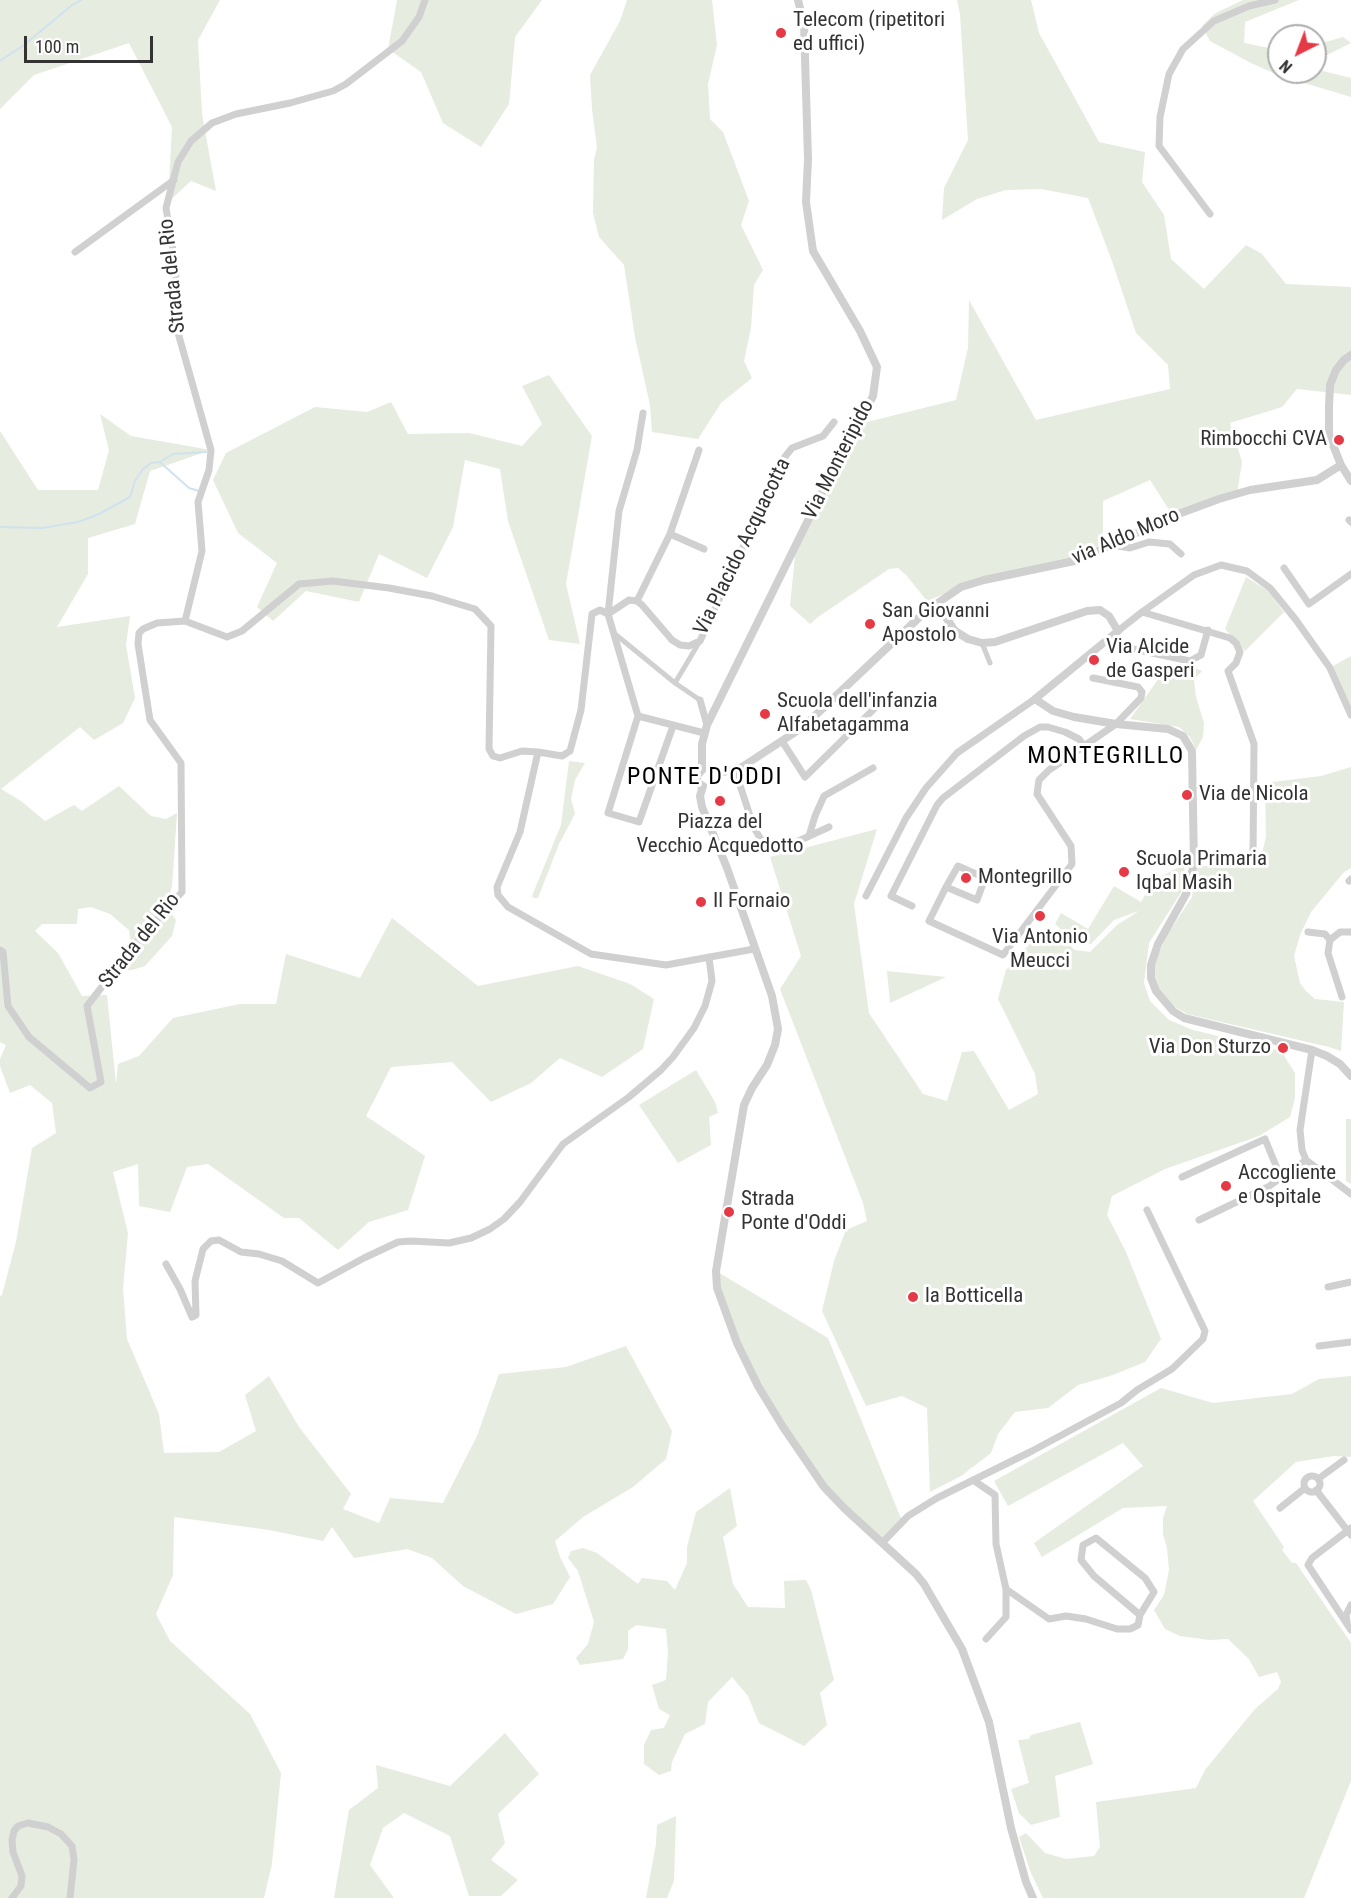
<!DOCTYPE html>
<style>
body{margin:0}
#map{position:relative;width:1351px;height:1898px;overflow:hidden;background:#fff;font-family:"Roboto Condensed",sans-serif}
canvas{display:block}
.north{position:absolute;left:1267px;top:24px;width:60px;height:60px;box-sizing:border-box;background:#fff;border:2px solid #adadad;border-radius:50%;rotate:222deg;font-size:16px;font-weight:700;line-height:24px;text-align:center;color:#333}
.north::after{content:'';display:block;margin:auto;width:21px;height:27px;background:#e63946;clip-path:polygon(50% 0,100% 100%,50% 72%,0 100%)}
.scale{position:absolute;left:24px;top:36px;width:129px;height:27px;box-sizing:border-box;border:3px solid #333;border-top:0;padding-left:8px;font-size:18px;line-height:21px;white-space:nowrap;color:#333;-webkit-text-stroke:4px #fff;paint-order:stroke}
</style>
<div id="map">
<canvas width="1351" height="1898"></canvas>
<div class="north">N</div>
<div class="scale">100 m</div>
</div>
<script>
const g = document.querySelector('canvas').getContext('2d');
g.lineJoin = 'round';
function paint(path, color) { g.fillStyle = color; g.fill(path, 'evenodd'); }
const poly = rows => new Path2D(rows.map(r => 'M' + r).join(''));
function trace(path, color, width, dash) { g.strokeStyle = color; g.lineWidth = width; g.lineCap = dash ? 'butt' : 'round'; g.setLineDash(dash || []); g.stroke(path); }
function drawText(font, color, halo, rows, align = 'center') {
  g.font = font + ' "Roboto Condensed",sans-serif'; g.lineWidth = 6; g.setLineDash([]); g.textBaseline = 'middle'; g.strokeStyle = halo; g.fillStyle = color; for (const [text, x, y, turn = 0] of rows) {
    g.save(); g.translate(x, y); g.rotate((+turn || 0) * Math.PI / 180); g.textAlign = isNaN(turn) ? turn : align; if (halo) g.strokeText(text, 0, 0); g.fillText(text, 0, 0); g.restore();
  }
}
paint(poly([
 [0,0,220,0,198,40,202,114,216,191,191,181,168,202,172,127,129,43,34,75,0,109],
 [397,0,542,0,515,37,509,104,481,147,443,123,421,72,388,49],
 [627,0,712,0,717,45,708,84,710,119,723,132,749,201,741,225,763,270,754,285,751,328,744,361,752,378,721,403,698,439,652,432,650,405,635,337,624,265,599,237,593,213,594,159,597,148,592,109,590,75,620,21],
 [957,0,1031,0,1039,33,1099,142,1145,152,1142,182,1164,215,1171,259,1204,289,1246,245,1262,254,1286,284,1351,287,1351,395,1297,389,1282,407,1230,423,1242,462,1237,494,1173,516,1150,480,1103,501,1103,549,1079,560,961,587,927,601,906,575,898,568,889,569,818,617,810,624,790,606,796,546,859,424,956,400,968,348,969,300,1036,420,1170,389,1168,365,1136,333,1112,261,1088,198,1041,189,1006,190,977,199,942,220,944,188,968,140,960,14],
 [1243,0,1299,0,1245,22,1244,43,1279,50,1279,72,1315,72,1315,69,1351,78,1351,97,1278,75,1251,63,1210,41,1202,26,1214,14],
 [1343,37,1351,43,1315,61,1315,45],
 [549,375,592,436,566,584,580,644,549,640,508,521,500,469,465,460,453,527,427,578,379,554,359,602,306,591,273,621,257,607,277,563,238,533,213,480,226,453,315,407,367,412,391,402,408,434,469,433,522,446,542,424,522,386],
 [100,414,131,436,211,450,150,471,135,524,88,538,88,574,57,627,130,616,126,645,135,698,123,723,94,740,80,727,1,789,21,801,45,821,74,805,82,811,119,786,151,816,166,819,177,813,172,887,165,905,176,920,172,936,145,966,132,970,121,970,133,956,129,930,110,914,91,907,78,909,77,924,42,924,35,931,58,953,82,996,107,995,116,1084,118,1064,139,1056,173,1018,240,1004,276,1004,286,954,360,978,392,918,478,986,578,966,630,984,654,999,643,1049,602,1077,560,1058,531,1083,491,1102,452,1062,391,1067,366,1116,425,1156,408,1210,369,1222,338,1250,299,1218,284,1218,208,1164,187,1167,170,1212,139,1206,138,1164,113,1172,128,1233,123,1289,127,1339,159,1414,164,1453,219,1452,256,1431,245,1395,269,1376,299,1427,351,1494,343,1509,379,1523,390,1498,443,1503,477,1436,499,1374,566,1367,626,1346,672,1431,666,1459,633,1487,583,1517,555,1541,560,1557,570,1577,553,1604,516,1614,463,1586,432,1558,407,1549,354,1558,332,1527,323,1541,269,1530,174,1517,173,1575,156,1614,170,1641,250,1714,281,1773,272,1864,264,1898,0,1898,0,1296,2,1295,16,1242,32,1148,56,1133,52,1103,30,1085,10,1093,0,1066,0,1059,6,1045,0,1042,0,431,38,490,98,490,109,450],
 [1246,577,1268,591,1284,612,1245,651,1225,629],
 [1351,656,1351,708,1333,666],
 [1189,665,1202,671,1194,680,1196,697,1204,723,1203,737,1196,750,1190,737,1179,727,1130,719,1164,671],
 [569,761,585,763,575,780,571,799,575,814,559,844,538,898,534,898,532,896,561,825],
 [1351,767,1351,868,1344,872,1311,912,1300,935,1294,956,1300,983,1306,991,1315,999,1344,1002,1341,1051,1329,1047,1187,1014,1172,1005,1160,991,1155,976,1155,962,1167,935,1192,897,1196,866,1246,866,1256,861,1262,853,1266,837,1265,783,1321,776],
 [877,829,854,904,869,1013,923,1094,947,1101,962,1052,974,1051,1009,1110,1038,1094,1035,1074,998,999,1006,970,1036,937,1051,929,1075,950,1090,952,1117,925,1139,911,1114,920,1091,944,1077,943,1055,924,1061,913,1088,929,1114,886,1141,902,1157,874,1162,876,1185,864,1182,891,1149,943,1144,983,1150,1001,1169,1020,1193,1030,1281,1051,1295,1073,1295,1098,1290,1117,1259,1136,1165,1169,1112,1196,1107,1215,1126,1252,1161,1339,1145,1362,1110,1376,1078,1385,1048,1408,1015,1412,998,1434,991,1453,961,1476,930,1492,927,1408,902,1396,866,1406,822,1311,834,1261,846,1230,867,1221,863,1203,780,989,801,956,770,857],
 [887,971,946,977,890,1003],
 [696,1070,715,1102,718,1113,709,1117,711,1145,678,1163,639,1105],
 [1346,1119,1351,1119,1351,1184,1346,1181],
 [716,1271,828,1338,902,1521,883,1542,844,1508,783,1427,737,1343],
 [1351,1376,1351,1457,1334,1456,1296,1462,1253,1501,1284,1547,1282,1550,1292,1563,1296,1563,1351,1643,1351,1781,1304,1898,1043,1898,1031,1873,1019,1837,1026,1833,1045,1853,1066,1859,1094,1856,1100,1847,1096,1802,1196,1788,1205,1770,1255,1709,1278,1689,1281,1682,1277,1672,1259,1677,1249,1659,1228,1639,1209,1640,1180,1636,1165,1629,1154,1610,1164,1595,1169,1570,1167,1548,1163,1534,1163,1518,1167,1506,1123,1508,1042,1557,1034,1543,1143,1466,1123,1443,1008,1506,994,1481,1161,1388,1213,1403,1292,1394,1319,1379],
 [730,1488,737,1526,723,1537,733,1584,748,1607,785,1608,784,1581,806,1580,811,1590,834,1680,820,1693,827,1725,804,1746,759,1723,748,1696,732,1677,708,1702,705,1724,685,1734,672,1762,671,1771,659,1775,644,1764,644,1745,651,1730,664,1728,670,1715,659,1709,652,1685,666,1680,668,1653,666,1629,636,1625,628,1631,628,1649,623,1659,580,1665,576,1658,588,1644,594,1622,578,1571,568,1558,571,1551,583,1548,597,1553,638,1584,642,1578,667,1581,675,1590,687,1563,687,1547,696,1512],
 [1080,1722,1093,1764,1055,1776,1060,1817,1031,1825,1019,1813,1011,1789,1029,1783,1018,1740,1029,1739,1031,1735],
 [505,1733,539,1774,498,1814,505,1843,491,1860,518,1880,501,1896,469,1896,450,1836,404,1813,383,1828,370,1865,394,1898,334,1898,349,1810,378,1788,376,1765,450,1786],
 [676,1816,674,1881,667,1898,646,1898,656,1844,657,1825]
]), '#e6ecdf');
trace(poly([
 [0,61,24,45,71,6,81,0],
 [161,463,189,488,199,491],
 [0,527,42,528,78,522,99,514,130,497,135,481,143,469,151,463,160,462,173,454,206,452]
]), '#cfe2ee', 2);
trace(poly([
 [615,634,675,683,700,700],
 [982,643,990,663],
 [675,683,700,641]
]), '#d0d0d0', 5);
trace(poly([
 [1210,214,1159,146,1160,117,1169,74,1183,49,1214,21,1249,6,1275,0],
 [75,252,174,180],
 [1349,520,1351,522],
 [670,534,704,549],
 [1112,545,1130,548,1149,542,1170,544,1181,554],
 [1284,568,1309,604,1351,574],
 [637,601,670,534,699,450],
 [1142,612,1230,638,1236,643,1240,652,1236,663,1228,671,1254,744,1253,856,1246,863,1241,863],
 [608,614,629,600,637,601,642,605,672,640,680,645,689,646,700,641,784,458,792,448,823,436,834,422],
 [608,614,619,511,637,450,643,413],
 [185,621,202,551,198,502,209,470,211,450,175,322,176,268,166,208,178,162,191,141,212,123,236,114,290,103,333,91,346,84,402,41,419,17,425,0],
 [1118,631,1142,612,1194,575,1221,565,1247,571,1270,588,1296,620,1330,668,1351,715],
 [1124,647,1190,661,1201,655,1208,630],
 [700,700,707,725],
 [638,716,608,813,639,822,673,726],
 [704,733,638,716,608,614,600,610,592,614,581,710,570,751,562,756,538,752,520,832,497,887,498,895,508,907,591,954,666,965,754,949],
 [782,741,805,777,882,701],
 [735,770,754,828,762,841,770,847,781,849,829,827],
 [809,836,815,816,824,796,873,768],
 [1349,881,1351,879],
 [946,887,977,900,985,878,958,866,946,887,929,921,1003,955,1072,864,1071,846,1037,794,1039,780,1049,770,1116,724,1141,698,1142,692,1138,687,1093,678],
 [866,896,906,818,926,788,957,753,1035,699],
 [912,906,891,896,937,805,943,798,1024,736,1040,727,1048,727,1065,732,1079,739,1084,746],
 [1308,932,1325,934,1330,940],
 [0,950,3,952,8,1006,29,1037,90,1088,101,1082,87,1006,136,943,182,892,181,763,150,720,138,644,139,633,143,629,157,623,185,621,227,637,242,631,299,584,333,581,389,588,432,596,475,609,491,626,489,749,493,756,500,758,522,751,538,752],
 [1342,997,1328,953,1330,940,1340,932,1351,932],
 [1306,1160,1351,1194],
 [1182,1177,1265,1139,1281,1178],
 [1199,1220,1268,1187,1306,1160,1302,1150,1300,1130,1312,1050],
 [166,1264,180,1289,192,1317,196,1315,195,1281,203,1249,211,1241,219,1240,241,1252,259,1254,282,1261,318,1283,364,1258,398,1242,411,1241,449,1243,471,1238,490,1229,504,1219,520,1202,563,1144,629,1097,661,1070,673,1057,694,1028,705,1006,712,981,709,957],
 [1328,1287,1351,1282],
 [1319,1346,1351,1342],
 '1304 1484a8 8 0 1 1 16 0a8 8 0 1 1-16 0Z',
 [1318,1479,1344,1460],
 [973,1480,995,1495,996,1544,1006,1589,1006,1617,986,1639],
 [1316,1490,1351,1535],
 [1280,1508,1305,1488],
 [1351,1528,1312,1558,1308,1565,1351,1630],
 [883,1542,908,1516,937,1498,1032,1451,1121,1403,1137,1390,1172,1369,1203,1339,1205,1331,1147,1210],
 [1006,1589,1049,1619,1066,1616,1086,1619,1117,1629,1130,1629,1138,1625,1140,1615,1094,1576,1081,1560,1083,1545,1096,1538,1145,1578,1154,1592,1140,1615],
 [1347,1621,1346,1615,1351,1605],
 [12,1898,21,1886,22,1876,13,1852,12,1840,14,1831,18,1826,28,1823,48,1827,61,1834,72,1846,74,1860,70,1898]
]), '#d0d0d0', 7);
trace(poly([
 [1351,355,1344,360,1336,370,1330,385,1329,407,1329,435,1341,465,1351,481],
 [937,604,955,631,968,639,982,643,995,642,1087,611,1100,610,1109,616,1118,631,1035,699,1053,711,1074,717,1116,724,1168,729,1183,736,1192,751,1194,864,1186,894,1158,944,1151,965,1151,978,1156,991,1173,1011,1184,1018,1312,1050,1327,1056,1340,1064,1351,1076],
 [702,770,702,744,707,725,825,486,854,434,873,396,877,367,860,331,813,251,806,202,808,159,804,24,798,0],
 [702,770,696,777,698,783,703,786],
 [713,775,742,767,803,727,926,611,961,587,984,580,1079,560,1173,516,1219,499,1250,490,1317,480,1341,465],
 [703,786,700,796,702,807,727,868,772,996,778,1029,775,1045,767,1065,752,1088,744,1105,716,1271,717,1288,737,1343,758,1386,783,1427,824,1487,844,1508,916,1574,924,1584,962,1649,989,1722,1011,1828,1026,1882,1033,1898]
]), '#d0d0d0', 8);
for (const [x, y, r, color] of [
 [781,33,6,"#e63946"],
 [1339,440,6,"#e63946"],
 [870,624,6,"#e63946"],
 [1094,660,6,"#e63946"],
 [765,714,6,"#e63946"],
 [1187,795,6,"#e63946"],
 [720,801,6,"#e63946"],
 [1124,872,6,"#e63946"],
 [966,878,6,"#e63946"],
 [701,902,6,"#e63946"],
 [1040,916,6,"#e63946"],
 [1283,1048,6,"#e63946"],
 [1226,1186,6,"#e63946"],
 [729,1212,6,"#e63946"],
 [913,1297,6,"#e63946"]
]) { const dot = new Path2D(); dot.arc(x, y, r, 0, 2 * Math.PI); g.fillStyle = color; g.fill(dot); trace(dot, '#fff', 2); }
drawText('21px', '#333', '#fff', [
 ["Telecom (ripetitori",793,21],
 ["ed uffici)",793,45],
 ["Rimbocchi CVA",1327,440,"right"],
 ["San Giovanni",882,612],
 ["Apostolo",882,636],
 ["Via Alcide",1106,648],
 ["de Gasperi",1106,672],
 ["Scuola dell'infanzia",777,702],
 ["Alfabetagamma",777,726],
 ["Via de Nicola",1199,795],
 ["Piazza del",720,823,"center"],
 ["Vecchio Acquedotto",720,847,"center"],
 ["Scuola Primaria",1136,860],
 ["Iqbal Masih",1136,884],
 ["Montegrillo",978,878],
 ["Il Fornaio",713,902],
 ["Via Antonio",1040,938,"center"],
 ["Meucci",1040,962,"center"],
 ["Via Don Sturzo",1271,1048,"right"],
 ["Accogliente",1238,1174],
 ["e Ospitale",1238,1198],
 ["Strada",741,1200],
 ["Ponte d'Oddi",741,1224],
 ["la Botticella",925,1297]
], 'left');
drawText('21px', '#333', '#fff', [
 ["Strada del Rio",173,276,-96],
 ["Via Monteripido",839,460,-63],
 ["via Aldo Moro",1126,537,-23],
 ["Via Placido Acquacotta",743,547,-64],
 ["Strada del Rio",140,941,-51]
]);
g.letterSpacing = '1.5px';
drawText('24px', '#000', '#fff', [
 ["MONTEGRILLO",1106,757],
 ["PONTE D'ODDI",705,778]
]);
g.letterSpacing = '0px';
</script>
